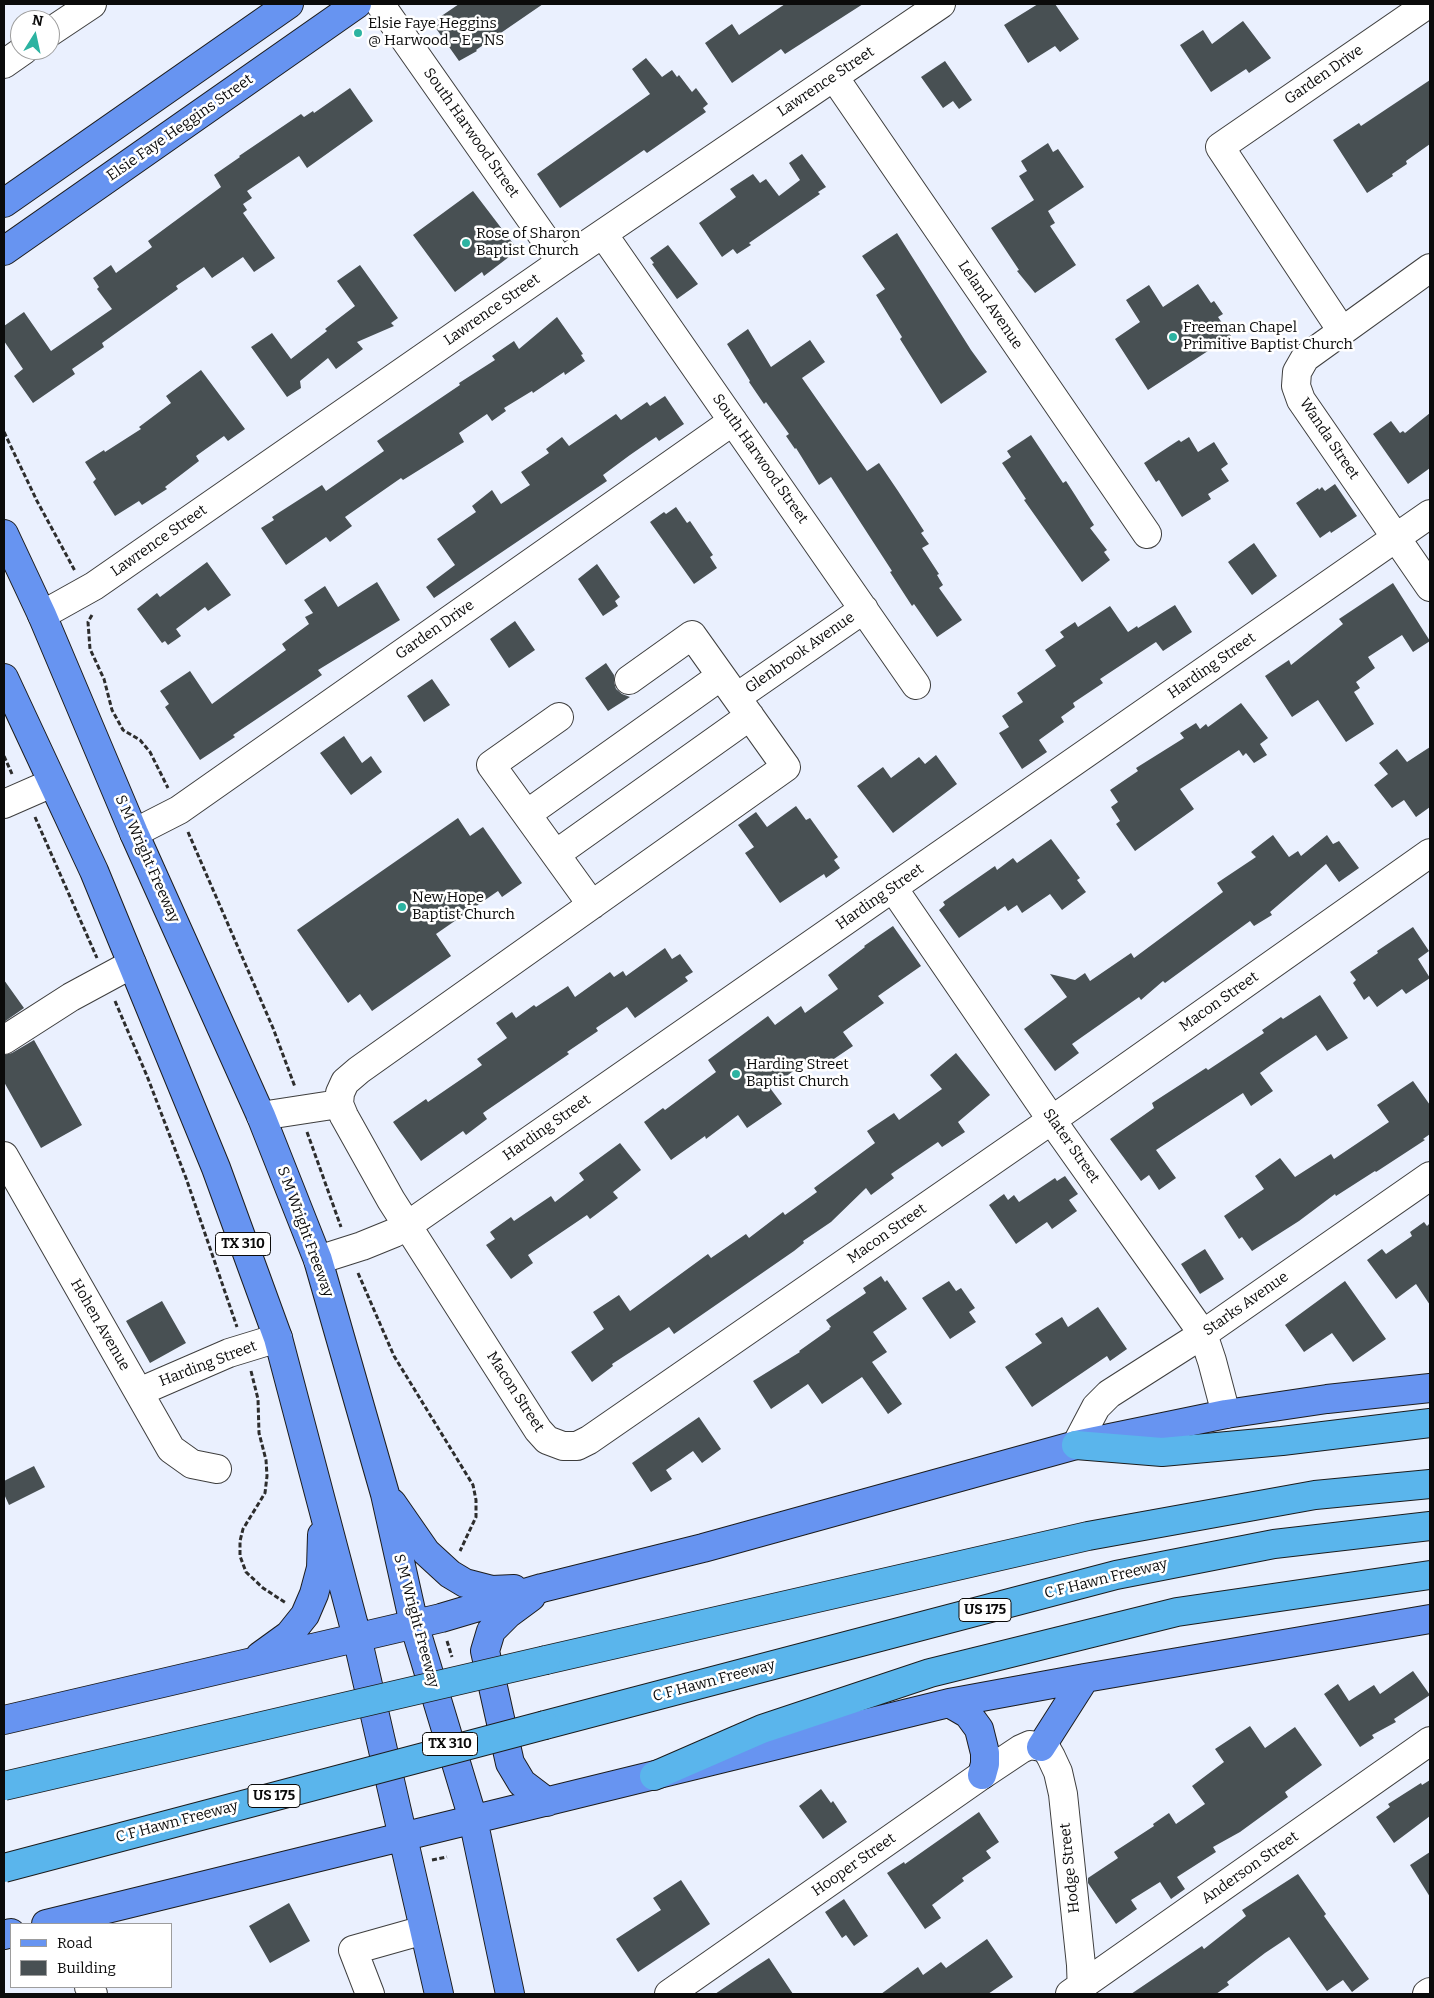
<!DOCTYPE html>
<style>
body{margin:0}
#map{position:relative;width:1434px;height:1998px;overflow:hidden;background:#eaf0fe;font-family:Bitter,serif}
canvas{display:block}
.frame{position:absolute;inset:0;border:5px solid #0b0b0b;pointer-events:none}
.legend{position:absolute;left:10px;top:1923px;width:162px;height:65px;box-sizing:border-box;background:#fff;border:1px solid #9d9d9d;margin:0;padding:6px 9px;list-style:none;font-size:15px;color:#0b0b0b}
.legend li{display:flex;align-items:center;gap:10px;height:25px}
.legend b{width:25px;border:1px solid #9d9d9d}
.north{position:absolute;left:10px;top:10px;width:50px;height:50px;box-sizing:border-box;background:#fff;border:1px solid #9d9d9d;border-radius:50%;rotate:10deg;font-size:14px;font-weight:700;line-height:20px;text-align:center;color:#0b0b0b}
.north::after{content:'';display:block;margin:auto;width:18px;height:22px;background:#2cb3a1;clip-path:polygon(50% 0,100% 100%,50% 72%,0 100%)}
</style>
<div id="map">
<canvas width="1434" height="1998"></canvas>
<div class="frame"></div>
<ul class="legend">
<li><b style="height:6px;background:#6794f1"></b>Road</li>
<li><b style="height:14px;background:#485053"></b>Building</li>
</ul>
<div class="north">N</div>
</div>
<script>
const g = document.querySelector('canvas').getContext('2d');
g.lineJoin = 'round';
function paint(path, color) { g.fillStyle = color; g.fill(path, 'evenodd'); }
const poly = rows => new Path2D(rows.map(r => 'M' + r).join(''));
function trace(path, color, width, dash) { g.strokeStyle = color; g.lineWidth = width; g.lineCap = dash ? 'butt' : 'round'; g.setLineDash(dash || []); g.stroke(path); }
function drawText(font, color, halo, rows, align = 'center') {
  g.font = font + ' Bitter,serif'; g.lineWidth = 5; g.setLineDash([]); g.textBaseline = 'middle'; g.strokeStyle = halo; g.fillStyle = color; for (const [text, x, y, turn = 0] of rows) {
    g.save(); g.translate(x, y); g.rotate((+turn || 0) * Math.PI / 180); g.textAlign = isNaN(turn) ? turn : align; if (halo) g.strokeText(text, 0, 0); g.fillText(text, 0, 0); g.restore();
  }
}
paint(poly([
 [459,4,543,4,476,50,477,51,459,61,435,27,440,23,437,19],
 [785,4,863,4,785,54,781,49,732,83,705,43,732,24,739,35],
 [1038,4,1055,4,1079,39,1060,52,1055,46,1028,63,1004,25],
 [1243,21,1271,58,1249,73,1246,69,1211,92,1180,45,1203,30,1212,44],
 [646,58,662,77,672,70,677,77,679,75,692,92,696,88,708,104,703,108,706,112,647,153,644,150,560,208,537,174,650,94,632,69],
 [945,61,972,100,959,109,953,101,943,108,921,77],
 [1430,80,1430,144,1406,161,1407,164,1392,174,1393,176,1367,193,1333,140,1359,123,1361,126],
 [350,88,373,121,307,168,299,156,247,191,252,198,243,204,247,210,243,213,275,258,254,272,243,257,212,278,204,267,176,286,178,289,102,343,104,347,72,369,75,374,33,403,14,376,23,369,4,341,4,326,24,312,51,351,112,309,97,289,99,287,93,278,111,265,116,273,152,247,148,241,221,187,214,175,240,157,239,156,301,114,304,117,313,111,314,113],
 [1048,143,1053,152,1058,149,1084,187,1048,211,1055,223,1050,226,1076,265,1035,293,1017,271,1019,270,991,228,1034,200,1019,176,1027,171,1021,161],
 [802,154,826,187,818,192,820,194,749,243,751,245,737,254,733,249,722,257,699,223,736,197,730,189,753,174,760,183,766,179,779,196,800,180,789,163],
 [473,191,518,250,484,276,482,272,455,292,413,235],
 [897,233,971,350,987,372,941,404,900,339,902,337,876,295,885,289,862,256],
 [668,245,698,284,677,299,652,264,654,263,650,258],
 [360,265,398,318,391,323,394,326,357,342,363,349,336,369,328,358,300,381,301,388,287,397,251,347,272,333,291,359,327,331,325,329,355,306,337,281],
 [1198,284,1211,303,1214,301,1223,314,1218,317,1231,336,1148,390,1115,339,1140,322,1126,300,1149,285,1163,307],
 [557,317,583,354,581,355,585,361,565,375,564,372,533,393,532,391,504,408,506,411,492,421,487,414,459,433,464,442,403,480,401,478,345,517,352,526,330,542,326,537,286,565,261,528,274,520,272,517,322,485,326,491,384,451,377,441,460,385,459,383,495,360,492,356,514,341,519,349],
 [748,329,771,367,810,340,825,362,802,378,867,471,879,463,898,491,924,531,921,533,929,544,922,548,939,574,937,575,943,585,939,588,962,620,937,637,914,604,912,606,890,572,892,571,831,477,819,485,796,448,795,449,786,436,789,434,766,402,764,404,749,382,750,381,727,344],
 [201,370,245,429,228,441,224,436,196,456,199,461,165,487,167,489,142,505,139,501,115,516,93,482,96,479,85,462,104,450,105,452,141,429,139,427,171,403,166,396],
 [665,396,684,424,659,441,656,437,630,455,603,475,607,481,434,598,426,587,455,565,437,539,476,512,472,506,492,490,501,504,530,485,521,472,549,453,546,449,562,437,569,446,616,414,621,420,647,402,650,406],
 [1430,413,1430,468,1408,484,1373,434,1391,421,1400,433,1403,431,1405,433],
 [1031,435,1063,483,1066,481,1075,495,1094,525,1090,528,1107,550,1104,552,1110,560,1082,582,1024,500,1026,499,1002,463,1011,457,1007,451],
 [1189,437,1198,452,1214,442,1228,464,1221,469,1229,481,1208,494,1211,499,1182,517,1159,480,1156,482,1144,463,1179,440,1181,442],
 [1335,484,1357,516,1331,533,1330,531,1320,538,1296,503,1318,488,1319,490,1322,487,1325,491],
 [676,507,687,523,690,521,713,555,710,557,717,568,694,584,650,522,664,512,666,514],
 [1254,543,1277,576,1252,595,1228,562],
 [207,562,231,595,208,611,205,607,176,629,181,636,168,645,165,641,162,643,137,609,157,593,160,597],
 [597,564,620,597,615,601,618,606,603,616,578,579],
 [377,582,400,620,318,670,322,675,233,735,235,737,200,760,165,707,169,704,160,691,190,671,212,704,286,650,282,644,309,624,305,617,313,613,304,600,325,586,338,607],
 [1393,583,1430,641,1413,652,1402,635,1368,657,1375,668,1356,682,1360,688,1354,692,1374,724,1346,742,1318,700,1292,717,1265,676,1289,660,1291,665,1343,624,1339,619],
 [1175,605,1192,632,1163,651,1156,642,1100,679,1103,683,1073,703,1075,707,1061,717,1064,722,1039,740,1047,752,1022,769,999,733,1009,727,1002,716,1023,702,1017,693,1056,666,1045,650,1064,637,1060,632,1075,622,1078,627,1110,606,1128,632,1137,626,1138,628],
 [515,621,535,650,509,668,490,639],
 [606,663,614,675,614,682,616,689,622,694,630,697,608,711,585,678],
 [432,679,450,705,424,722,407,696],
 [1241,703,1268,738,1260,744,1267,755,1254,763,1246,753,1243,756,1239,750,1180,789,1194,809,1135,851,1116,824,1120,821,1111,807,1118,802,1110,790,1138,771,1136,768,1184,738,1180,733,1196,723,1200,729,1206,724,1208,727],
 [344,736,362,763,371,756,382,772,351,795,320,753],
 [1430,747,1430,807,1416,817,1404,800,1392,808,1374,785,1388,774,1379,763,1397,749,1407,762],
 [936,755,957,784,893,833,857,786,883,767,891,778,919,757,925,764],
 [796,806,806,820,810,818,838,857,834,860,840,868,826,878,824,874,780,903,745,853,754,847,738,825,756,812,767,827],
 [458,818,470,836,483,827,522,883,502,897,498,891,436,934,451,956,372,1011,360,994,348,1003,297,930],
 [1273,835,1289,857,1298,851,1301,856,1327,835,1333,844,1339,841,1359,868,1339,882,1326,864,1270,912,1272,915,1254,926,1250,921,1165,983,1163,981,1141,1000,1139,997,1072,1044,1079,1053,1055,1071,1024,1029,1067,997,1050,974,1075,980,1085,973,1090,981,1131,953,1134,958,1223,892,1217,883,1256,857,1251,852],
 [1051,839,1080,878,1077,880,1086,892,1062,910,1050,894,1022,913,1017,905,1008,911,1005,906,959,938,939,910,945,905,943,902,995,866,997,870,1013,858,1017,863],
 [893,926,921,966,878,996,884,1003,843,1032,853,1046,822,1067,814,1056,770,1088,782,1104,747,1128,738,1115,706,1139,705,1136,671,1160,644,1122,663,1108,665,1110,716,1072,708,1060,768,1016,775,1025,801,1006,805,1013,838,989,828,975,865,947,864,946],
 [1413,927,1429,951,1418,959,1430,978,1406,994,1402,989,1377,1007,1369,996,1364,1000,1353,983,1356,980,1350,972,1378,953,1377,951],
 [665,948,672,959,680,954,693,972,685,977,688,981,635,1018,627,1007,596,1028,598,1031,567,1052,569,1054,483,1113,487,1119,466,1135,463,1131,421,1161,393,1122,426,1099,428,1102,482,1065,477,1059,507,1038,496,1023,512,1012,516,1018,534,1005,536,1007,568,986,575,997,610,972,614,977,623,971,626,976],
 [4,980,24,1008,4,1022],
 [1320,995,1348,1038,1327,1051,1316,1035,1271,1065,1260,1073,1273,1091,1251,1106,1243,1093,1156,1150,1176,1178,1159,1190,1149,1175,1141,1181,1110,1139,1154,1108,1152,1103,1206,1068,1208,1070,1264,1033,1262,1030,1281,1017,1283,1019],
 [34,1040,82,1125,41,1148,4,1082,4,1055,12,1053],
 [956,1053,990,1095,958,1122,965,1132,942,1147,938,1142,891,1174,894,1178,871,1195,866,1188,831,1222,803,1241,804,1243,794,1251,674,1334,669,1327,663,1331,612,1364,613,1366,592,1382,571,1352,604,1329,593,1312,619,1295,630,1311,708,1254,711,1258,746,1234,749,1238,783,1212,785,1215,817,1192,814,1188,875,1143,867,1131,894,1113,899,1120,942,1089,930,1075],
 [1413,1081,1430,1105,1430,1134,1423,1139,1425,1140,1376,1172,1375,1171,1336,1196,1335,1194,1299,1221,1252,1251,1242,1237,1239,1239,1224,1216,1264,1189,1255,1176,1280,1158,1295,1177,1331,1154,1334,1159,1389,1122,1377,1105],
 [620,1143,641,1170,613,1192,618,1198,590,1219,587,1215,528,1255,533,1263,511,1279,486,1245,495,1239,490,1232,511,1217,514,1221,551,1196,555,1202,584,1180,579,1173],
 [1065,1176,1078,1194,1069,1200,1077,1211,1052,1229,1047,1222,1016,1244,989,1205,1004,1194,1008,1200,1014,1195,1019,1202,1055,1178,1057,1181],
 [1424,1222,1427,1226,1430,1223,1430,1305,1416,1284,1396,1299,1367,1260,1382,1249,1386,1254,1412,1236,1410,1232],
 [1205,1249,1224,1279,1200,1294,1181,1264],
 [881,1276,885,1282,887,1280,907,1309,873,1332,887,1352,872,1362,902,1404,888,1414,862,1377,822,1404,808,1384,771,1409,753,1381,800,1352,799,1351,830,1329,829,1328,831,1327,826,1320,866,1293,863,1288],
 [949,1281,956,1291,961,1288,975,1308,969,1312,976,1322,950,1339,922,1298],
 [1345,1281,1386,1339,1353,1362,1332,1333,1304,1352,1285,1325],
 [162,1301,186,1343,150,1363,126,1321],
 [1098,1307,1127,1349,1110,1361,1107,1356,1032,1407,1005,1367,1042,1343,1035,1334,1062,1317,1068,1327],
 [699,1417,721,1449,702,1463,693,1451,666,1470,672,1479,651,1492,632,1463],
 [34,1466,45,1487,9,1505,4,1494,4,1481],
 [1413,1671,1430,1695,1394,1719,1396,1722,1372,1735,1374,1738,1360,1747,1324,1694,1338,1684,1349,1701,1374,1685,1380,1694],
 [1250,1726,1265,1748,1295,1727,1322,1765,1285,1792,1288,1797,1240,1832,1213,1847,1216,1852,1177,1877,1185,1889,1171,1899,1160,1882,1131,1900,1137,1909,1116,1924,1088,1883,1088,1878,1118,1858,1114,1852,1154,1826,1153,1824,1169,1813,1176,1824,1205,1804,1192,1786,1224,1762,1215,1749],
 [1430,1780,1430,1816,1394,1843,1376,1817,1390,1807,1388,1804,1421,1783,1422,1785],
 [821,1789,831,1803,833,1801,847,1822,823,1839,799,1806],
 [979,1812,999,1842,986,1851,991,1858,962,1878,964,1881,932,1905,941,1918,925,1929,887,1873,904,1862,905,1864],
 [1430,1852,1430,1897,1410,1865],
 [1298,1874,1326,1914,1324,1916,1369,1979,1352,1992,1343,1980,1327,1991,1289,1937,1265,1953,1227,1982,1229,1985,1216,1994,1131,1994,1202,1946,1204,1949,1246,1916,1242,1910],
 [681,1880,710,1924,638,1972,616,1939,661,1910,653,1898],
 [844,1899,868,1936,854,1946,846,1935,842,1938,825,1912],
 [289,1903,310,1941,270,1963,249,1926],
 [987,1939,1013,1977,988,1994,881,1994,918,1967,923,1975,941,1962,946,1968],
 [769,1958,793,1994,715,1994,752,1969]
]), '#485053');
const minor = poly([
 [380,4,561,262],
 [50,32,92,4],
 [4,64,24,50],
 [834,77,1147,534],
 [603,234,916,685],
 [1430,268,1305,358,1297,372,1296,386,1301,400,1430,587],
 [1342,331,1220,147,1428,4],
 [42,615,94,586,561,262,941,4],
 [629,680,692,635,786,767,359,1070,345,1082,340,1093,339,1104,344,1116,391,1200,538,1430,547,1440,563,1446,577,1446,589,1440,1069,1108,1430,853],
 [737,697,864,609],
 [559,717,491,765,592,905],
 [4,804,52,783],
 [527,814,721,676],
 [134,833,179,810,733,421],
 [556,854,750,716],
 [893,888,1062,1135,1203,1334,1212,1361,1226,1414],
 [4,1040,71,997,132,964],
 [261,1116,339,1104],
 [4,1156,171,1449,192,1464,217,1469],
 [318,1260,362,1246,394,1233,408,1225,1430,514],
 [139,1392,229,1353,278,1338],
 [1076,1445,1096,1407,1109,1394,1203,1334,1430,1176],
 [89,1987,93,1994],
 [370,1994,353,1950,424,1930],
 [669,1994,982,1775,1021,1749,1030,1745,1041,1747,1047,1750,1051,1757,1058,1772,1063,1794,1081,1965,1082,1994],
 [1070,1994,1430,1741],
 [1427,1994,1430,1992]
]);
const major = poly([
 [4,203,289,4],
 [4,251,357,4],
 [4,534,42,615,134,833,261,1116,318,1260,385,1494,414,1624,473,1819,510,1994],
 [4,678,94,871,216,1168,278,1338,357,1637,439,1994],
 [392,1503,426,1552,450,1574,465,1583,492,1590,514,1589],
 [531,1597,508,1614,491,1631,485,1651,510,1763,522,1783,547,1802],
 [260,1656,289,1635,305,1615,314,1594,321,1568,322,1535],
 [949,1703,968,1714,979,1729,985,1753,985,1764,982,1775],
 [4,1720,441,1618,542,1588,703,1548,1076,1445,1226,1414,1327,1399,1430,1388],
 [1041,1747,1085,1678],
 [46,1924,949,1703,1085,1678,1430,1619],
 [4,1935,11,1933]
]);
const highway = poly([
 [1076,1445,1162,1452,1282,1441,1430,1423],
 [546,1660,1088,1536,1315,1495,1430,1484],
 [545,1725,1116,1575,1274,1544,1430,1526],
 [654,1776,762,1729,930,1673,1177,1612,1430,1575]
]);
trace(minor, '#3e3e3e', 30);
trace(major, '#1c1c1c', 30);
trace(highway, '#1c1c1c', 30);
trace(poly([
 [4,432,37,501,75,571],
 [92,615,88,622,90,649,104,679,112,710,123,730,140,740,150,752,168,788],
 [4,756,12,774],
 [35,817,97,958],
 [188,832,273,1028,295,1087],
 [115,1001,147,1076,186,1178,237,1327],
 [307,1132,341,1227],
 [358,1273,394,1356,473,1485,476,1500,476,1517,460,1551],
 [251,1371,258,1399,259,1433,266,1460,267,1476,265,1493,243,1529,240,1541,240,1556,246,1572,263,1588,286,1603],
 [447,1641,452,1657],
 [432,1860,447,1857]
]), '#2d2d2d', 3, [5, 2.5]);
trace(minor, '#fff', 28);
trace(major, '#6794f1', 28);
trace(highway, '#5ab5ec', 28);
const highwayBridge = poly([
 [4,1786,546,1660],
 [4,1868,545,1725]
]);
trace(highwayBridge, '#1c1c1c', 30, []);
trace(highwayBridge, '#5ab5ec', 28);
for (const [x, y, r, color] of [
 [358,33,5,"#2cb3a1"],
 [466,243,5,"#2cb3a1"],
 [1173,337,5,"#2cb3a1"],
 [402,907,5,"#2cb3a1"],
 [736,1074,5,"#2cb3a1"]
]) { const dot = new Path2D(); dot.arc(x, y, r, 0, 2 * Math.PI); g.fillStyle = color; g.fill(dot); trace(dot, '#fff', 2); }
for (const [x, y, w] of [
 [243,1244,55],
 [985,1610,52],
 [450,1744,55],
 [274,1796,52]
]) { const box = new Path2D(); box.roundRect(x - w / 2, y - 11.5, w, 23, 4); g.fillStyle = '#fff'; g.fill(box); trace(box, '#0b0b0b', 1); }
drawText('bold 14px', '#0b0b0b', null, [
 ["TX 310",243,1244],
 ["US 175",985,1610],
 ["TX 310",450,1744],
 ["US 175",274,1796]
]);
drawText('15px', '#0b0b0b', '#fff', [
 ["Elsie Faye Heggins",368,24],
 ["@ Harwood - E - NS",368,41],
 ["Rose of Sharon",476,234],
 ["Baptist Church",476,251],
 ["Freeman Chapel",1183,328],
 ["Primitive Baptist Church",1183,345],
 ["New Hope",412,898],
 ["Baptist Church",412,915],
 ["Harding Street",746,1065],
 ["Baptist Church",746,1082]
], 'left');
drawText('15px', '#0b0b0b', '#fff', [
 ["Garden Drive",1324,75,-35],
 ["Lawrence Street",826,82,-34],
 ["Elsie Faye Heggins Street",180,128,-35],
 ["South Harwood Street",471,133,55],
 ["Leland Avenue",990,305,56],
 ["Lawrence Street",492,310,-35],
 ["Wanda Street",1329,439,56],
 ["South Harwood Street",760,459,55],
 ["Lawrence Street",159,541,-35],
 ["Garden Drive",435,630,-35],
 ["Glenbrook Avenue",800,653,-35],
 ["Harding Street",1212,666,-35],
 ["S M Wright Freeway",147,859,66],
 ["Harding Street",880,897,-35],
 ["Macon Street",1219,1002,-35],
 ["Harding Street",547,1128,-35],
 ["Slater Street",1071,1146,55],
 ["S M Wright Freeway",305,1232,70],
 ["Macon Street",887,1234,-35],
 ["Starks Avenue",1246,1304,-35],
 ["Hohen Avenue",100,1325,60],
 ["Harding Street",208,1364,-21],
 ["Macon Street",515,1392,57],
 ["C F Hawn Freeway",1106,1579,-14],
 ["S M Wright Freeway",416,1621,75],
 ["C F Hawn Freeway",714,1681,-15],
 ["C F Hawn Freeway",177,1822,-15],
 ["Hooper Street",854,1865,-35],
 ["Hodge Street",1070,1868,-96],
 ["Anderson Street",1250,1868,-35]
]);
</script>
